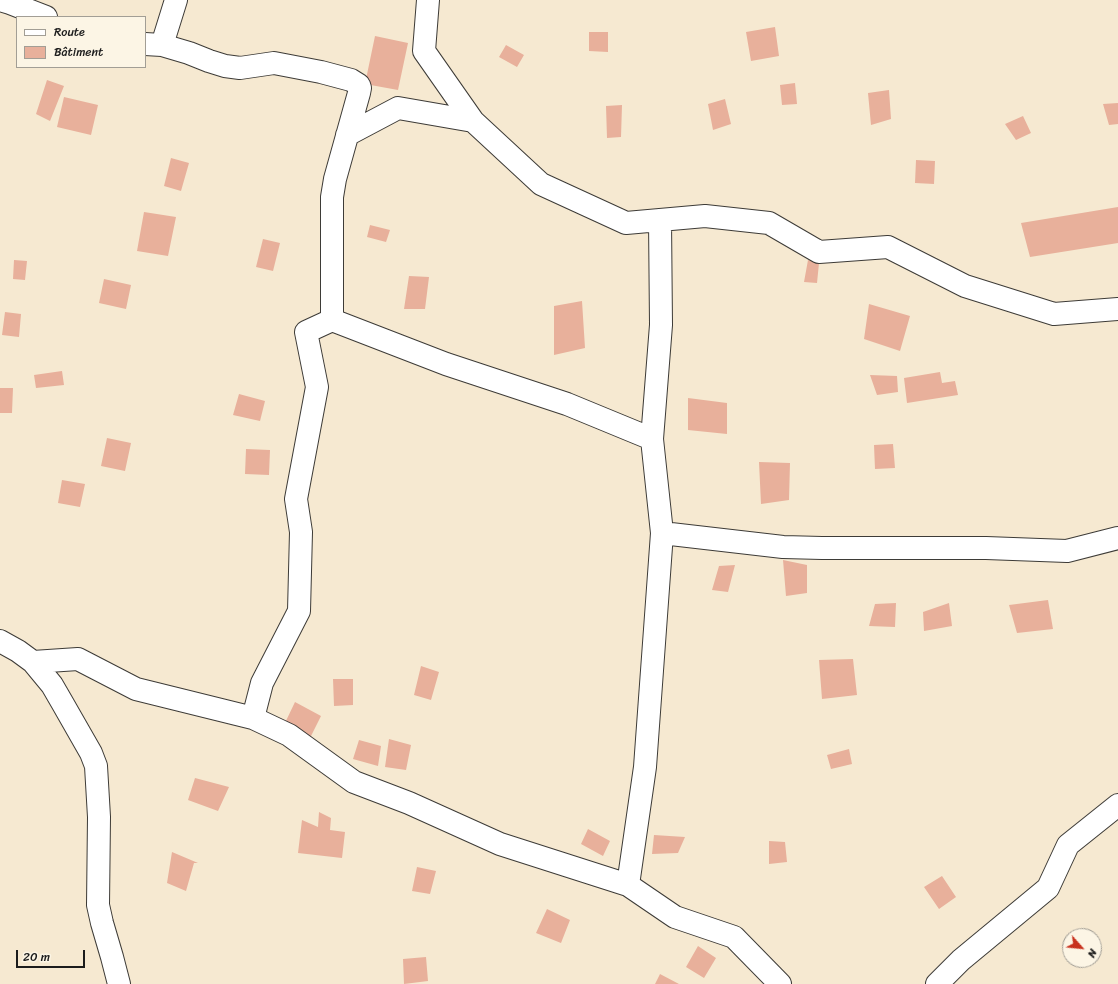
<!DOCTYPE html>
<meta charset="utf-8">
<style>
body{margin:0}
#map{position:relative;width:1118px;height:984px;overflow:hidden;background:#f6e9d1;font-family:Sriracha,sans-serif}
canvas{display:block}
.legend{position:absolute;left:16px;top:16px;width:130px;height:52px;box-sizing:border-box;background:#fcf5e5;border:1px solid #a29e95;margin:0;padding:5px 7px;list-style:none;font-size:12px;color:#1c1c1c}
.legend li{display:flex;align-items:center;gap:8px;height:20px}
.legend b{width:20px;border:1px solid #a29e95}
.north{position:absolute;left:1062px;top:928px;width:40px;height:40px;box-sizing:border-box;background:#fcf5e5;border:1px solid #a29e95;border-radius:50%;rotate:117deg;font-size:11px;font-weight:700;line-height:16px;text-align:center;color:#1c1c1c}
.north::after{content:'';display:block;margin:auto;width:14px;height:18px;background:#c8321e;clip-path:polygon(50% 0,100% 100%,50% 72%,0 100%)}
.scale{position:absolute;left:16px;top:950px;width:69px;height:18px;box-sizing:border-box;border:2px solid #1c1c1c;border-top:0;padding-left:5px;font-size:12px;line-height:14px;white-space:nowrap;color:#1c1c1c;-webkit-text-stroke:3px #fcf5e5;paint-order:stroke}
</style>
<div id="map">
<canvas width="1118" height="984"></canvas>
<ul class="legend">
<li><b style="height:5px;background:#fff"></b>Route</li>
<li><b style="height:11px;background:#e8b09b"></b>Bâtiment</li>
</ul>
<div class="north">N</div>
<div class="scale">20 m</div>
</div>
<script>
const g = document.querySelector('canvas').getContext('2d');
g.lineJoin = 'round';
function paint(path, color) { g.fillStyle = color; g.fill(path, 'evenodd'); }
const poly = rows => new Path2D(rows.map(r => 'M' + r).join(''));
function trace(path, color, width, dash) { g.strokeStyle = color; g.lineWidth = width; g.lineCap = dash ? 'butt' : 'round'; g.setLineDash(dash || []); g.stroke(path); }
paint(poly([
 [775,27,779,56,751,61,746,32],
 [589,32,608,32,608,52,589,51],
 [375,36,408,43,398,90,365,84],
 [506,45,524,55,517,67,499,57],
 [47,80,64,86,50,121,36,114],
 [795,83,797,104,782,105,780,85],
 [889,90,891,119,871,125,868,93],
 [64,97,98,105,91,135,57,127],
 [725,99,731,124,713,130,708,104],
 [1118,103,1118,124,1109,125,1103,104],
 [622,105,621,137,607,138,606,106],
 [1023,116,1031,133,1016,140,1005,124],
 [171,158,189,163,181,191,164,186],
 [916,160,935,161,934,184,915,183],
 [1118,207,1118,243,1030,257,1021,223],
 [144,212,176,217,168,256,137,251],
 [370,225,390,230,386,242,367,237],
 [263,239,280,243,273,271,256,267],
 [14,260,27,261,25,280,13,279],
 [808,260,819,263,817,283,804,282],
 [409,276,429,277,425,309,404,309],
 [104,279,131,285,126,309,99,303],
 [582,301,585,348,554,355,554,306],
 [869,304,910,316,900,351,864,339],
 [5,312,21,314,19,337,2,335],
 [62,371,64,385,36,388,34,375],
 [940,372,942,383,955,381,958,395,907,403,904,378],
 [870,375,897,376,898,392,877,395],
 [0,388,13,388,12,413,0,413],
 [239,394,265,401,260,421,233,415],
 [688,398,727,403,727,434,688,430],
 [107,438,131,443,125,471,101,466],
 [893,444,895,468,875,469,874,445],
 [246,449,270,450,269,475,245,474],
 [759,462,790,463,789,500,761,504],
 [62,480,85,484,80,507,58,503],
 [783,560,807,565,807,593,786,596],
 [735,565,728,592,712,590,719,566],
 [1048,600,1053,629,1017,633,1009,605],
 [896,603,895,627,869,626,875,604],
 [949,603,952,626,924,631,923,612],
 [853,659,857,695,822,699,819,660],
 [421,666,439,672,431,700,414,695],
 [333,679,353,679,353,705,334,706],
 [295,702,321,716,310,738,284,725],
 [389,739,411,745,406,770,385,767],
 [359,740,381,746,378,766,353,759],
 [849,749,852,764,831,769,827,755],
 [195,778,229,787,218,811,188,800],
 [319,812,331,818,330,830,345,832,342,858,298,853,302,820,318,827],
 [588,829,610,841,603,856,581,844],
 [654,835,685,837,678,853,652,854],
 [769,841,785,842,787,862,769,864],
 [172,852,198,863,194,863,186,891,167,883],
 [417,867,436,871,430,894,412,891],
 [942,876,956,897,939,909,924,887],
 [547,909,570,920,561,943,536,933],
 [698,946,716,958,704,978,686,967],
 [426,957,428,981,404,984,403,959],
 [660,974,679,984,655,984]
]), '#e8b09b');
const minor = poly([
 [0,0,10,3,46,17],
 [428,0,424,51,473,121,541,184,626,223,705,216,769,223,819,252,888,247,965,286,1054,314,1118,309],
 [145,44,162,45,189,53,209,61,225,66,240,68,274,63,321,72,351,80,359,85,360,88,359,93,335,179,332,197,332,320,446,364,567,404,652,439,661,325,660,220],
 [162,45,176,0],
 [347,135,398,108,473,121],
 [662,533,783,547,822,548,986,548,1067,551,1118,538],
 [0,641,18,651,33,662,52,685,63,704,91,753,96,766,99,817,98,905,102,923,112,957,119,984],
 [33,662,78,659,136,689,253,718,289,735,354,782,409,803,500,844,628,885,645,767,662,533,652,439],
 [253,718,262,683,299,611,301,532,296,499,317,387,306,332,332,320],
 [628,885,675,917,734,937,780,984],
 [937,984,961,960,1048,888,1068,845,1118,805]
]);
trace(minor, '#3d3b37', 24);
trace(minor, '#fff', 22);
</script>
